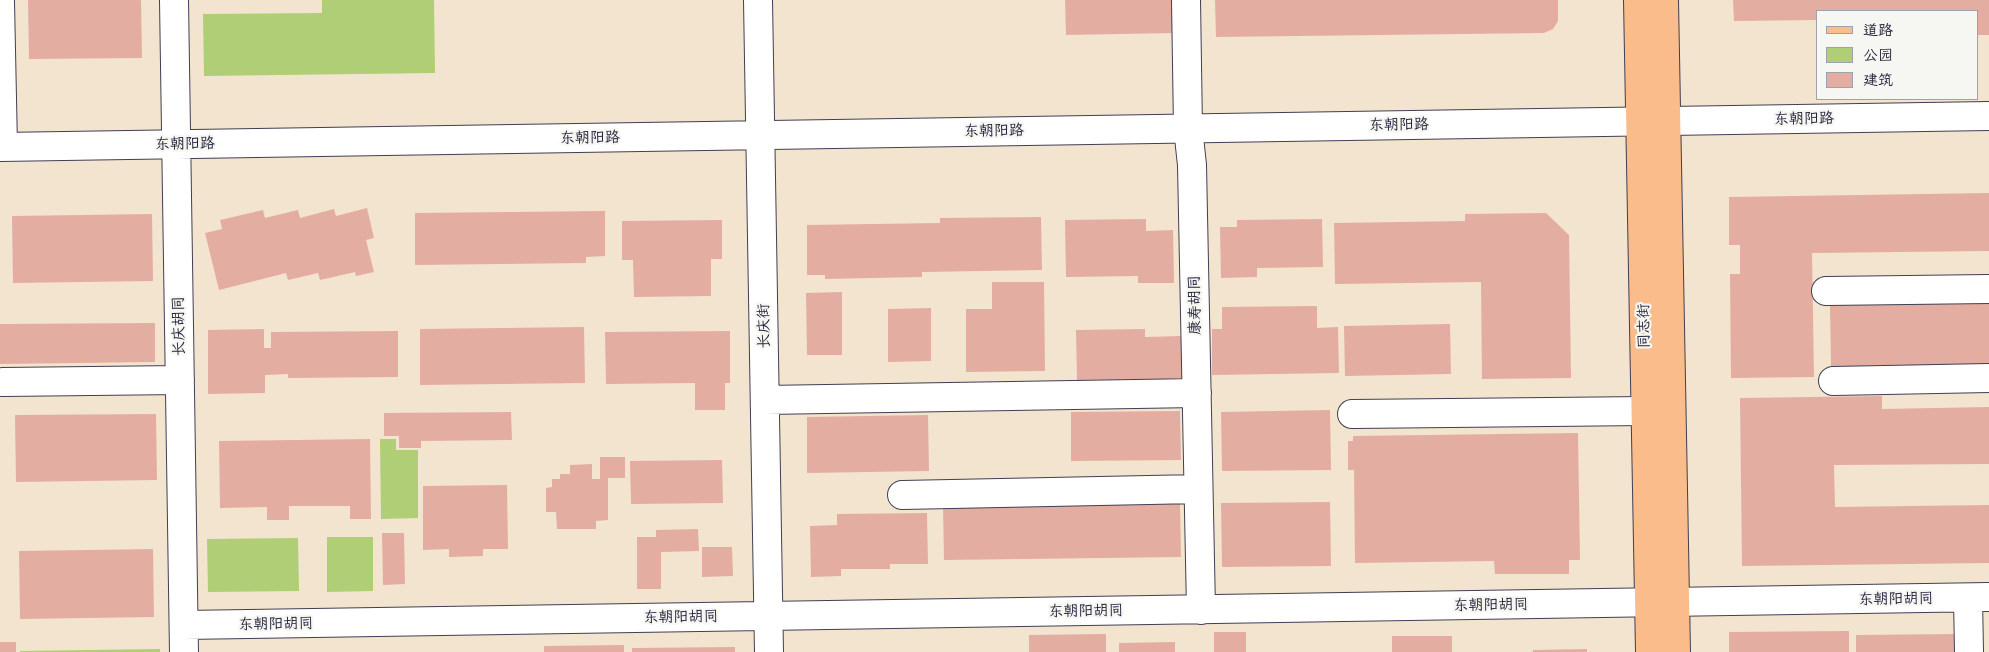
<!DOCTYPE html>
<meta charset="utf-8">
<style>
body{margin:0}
#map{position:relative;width:1989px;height:652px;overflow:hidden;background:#f3e4cf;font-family:Delius,"LXGW WenKai TC",sans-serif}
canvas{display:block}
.legend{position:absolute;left:1816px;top:10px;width:162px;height:90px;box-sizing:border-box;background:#f6f6f2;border:1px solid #a1a1a9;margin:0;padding:6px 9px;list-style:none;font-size:15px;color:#22223b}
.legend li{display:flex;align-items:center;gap:10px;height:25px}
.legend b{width:25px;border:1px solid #a1a1a9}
</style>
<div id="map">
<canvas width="1989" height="652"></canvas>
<ul class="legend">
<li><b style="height:6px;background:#f9bc8a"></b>道路</li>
<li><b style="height:14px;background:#b0ce75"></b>公园</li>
<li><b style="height:14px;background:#e4ada1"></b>建筑</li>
</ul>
</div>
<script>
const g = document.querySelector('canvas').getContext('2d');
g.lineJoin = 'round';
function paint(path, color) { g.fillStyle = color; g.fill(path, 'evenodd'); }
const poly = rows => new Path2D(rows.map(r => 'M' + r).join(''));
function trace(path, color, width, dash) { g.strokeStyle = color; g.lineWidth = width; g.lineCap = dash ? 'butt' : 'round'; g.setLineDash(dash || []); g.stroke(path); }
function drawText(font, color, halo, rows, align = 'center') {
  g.font = font + ' Delius,"LXGW WenKai TC",sans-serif'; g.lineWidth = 4.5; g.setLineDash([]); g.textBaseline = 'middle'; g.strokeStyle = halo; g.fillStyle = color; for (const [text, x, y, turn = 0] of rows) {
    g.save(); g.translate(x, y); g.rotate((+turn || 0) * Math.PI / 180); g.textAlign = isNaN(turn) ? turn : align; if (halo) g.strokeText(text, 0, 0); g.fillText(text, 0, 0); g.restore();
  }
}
paint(poly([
 [322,0,434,0,435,73,204,76,203,14,322,13],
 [380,439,396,439,396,450,418,450,418,518,381,519],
 [327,537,373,537,373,591,327,592],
 [298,538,299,591,208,592,207,539],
 [160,649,160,652,20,652,20,651]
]), '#b0ce75');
paint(poly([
 [28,0,141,0,142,58,29,59],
 [1065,0,1173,0,1174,33,1066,35],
 [1215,0,1558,0,1558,21,1553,29,1544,33,1216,37],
 [1733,0,1989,0,1989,35,1978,35,1978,11,1818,11,1818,20,1734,21],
 [1989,193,1989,251,1812,253,1814,377,1731,378,1730,274,1740,274,1740,245,1729,245,1729,197],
 [367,208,374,238,366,240,374,272,356,276,355,272,320,280,318,273,288,280,286,273,219,290,205,233,222,229,220,220,263,210,265,218,298,210,300,218,334,209,336,216],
 [605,211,605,256,586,257,586,263,415,265,415,213],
 [1546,213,1569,235,1571,378,1482,379,1481,282,1335,284,1334,223,1465,221,1465,214],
 [152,214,153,281,13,283,12,216],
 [1041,217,1042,270,922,272,922,277,825,279,825,275,807,275,807,225,940,223,940,218],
 [1146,219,1146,231,1173,230,1174,283,1138,283,1138,276,1066,277,1065,220],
 [1322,219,1323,267,1257,268,1257,277,1221,278,1220,227,1237,227,1237,220],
 [722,220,722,259,711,259,711,296,634,297,633,260,622,260,622,221],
 [992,282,1044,282,1045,371,966,372,966,309,992,309],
 [842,292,842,355,807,355,806,293],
 [1989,303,1989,365,1831,367,1830,305],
 [1317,306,1317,328,1338,327,1339,373,1212,375,1212,329,1222,329,1222,307],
 [931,308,931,361,888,362,888,309],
 [155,323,155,362,0,364,0,324],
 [1450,324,1451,374,1345,376,1344,326],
 [584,327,585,383,420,385,420,329],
 [264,329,264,348,271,348,271,332,398,331,398,377,288,378,288,374,265,375,265,393,208,394,208,330],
 [1145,329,1145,337,1182,336,1182,379,1077,380,1076,330],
 [730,331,730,383,725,383,725,410,695,410,695,383,606,384,605,332],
 [1882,396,1882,409,1989,407,1989,464,1834,465,1835,507,1989,505,1989,563,1742,566,1740,398],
 [1330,410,1331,470,1222,471,1221,412],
 [1180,411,1181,460,1071,461,1071,412],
 [511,412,512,440,421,441,421,448,399,448,399,436,384,436,384,413],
 [156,414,157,480,16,482,15,415],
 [928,415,929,471,807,473,807,417],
 [1578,433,1580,560,1569,560,1569,574,1495,574,1494,561,1355,563,1354,470,1348,470,1348,441,1353,441,1353,436],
 [370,439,371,519,350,519,350,506,289,506,289,520,267,520,267,507,220,508,219,441],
 [600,457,625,457,625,478,608,478,608,520,596,521,596,529,557,529,556,512,546,512,546,488,552,487,552,479,560,479,560,474,570,474,570,465,592,464,592,479,600,479],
 [722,460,723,503,631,504,630,461],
 [507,485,508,549,483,549,483,556,449,557,449,549,423,550,423,486],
 [1330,502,1331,566,1222,567,1221,503],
 [1180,503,1181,557,944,560,943,506],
 [927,513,928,564,890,564,890,569,841,569,841,576,811,577,810,526,837,525,837,514],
 [698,529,699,551,661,552,661,589,637,589,637,537,656,537,656,530],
 [382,533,404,533,405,584,383,585],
 [702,547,732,547,733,576,702,577],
 [153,549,154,617,20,619,19,551],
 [1849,631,1849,652,1729,652,1729,632],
 [1214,632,1246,632,1246,652,1214,652],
 [1106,634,1106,652,1029,652,1029,635],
 [1958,634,1959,652,1856,652,1856,635],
 [1392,636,1452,636,1452,652,1392,652],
 [0,642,16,642,16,652,0,652],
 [1175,642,1175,652,1119,652,1119,643],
 [624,645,624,652,544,652,544,646],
 [735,647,735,652,632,652,632,648],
 [1587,649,1587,652,1533,652,1533,650]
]), '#e4ada1');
const minor = poly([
 [174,0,184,652],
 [758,0,769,652],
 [1186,0,1188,128,1192,165,1201,610],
 [0,2,3,147],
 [0,147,1989,116],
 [1826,291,1989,289],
 [1833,381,1989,378],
 [3,382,180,380],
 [765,400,1197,393],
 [1352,414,1646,411],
 [902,495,1198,489],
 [1968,598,1969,652],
 [184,625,1989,597]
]);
const major = poly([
 [1638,0,1650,652],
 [1664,0,1676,652]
]);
trace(minor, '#413f51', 30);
trace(major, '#413f51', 30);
trace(minor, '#fff', 28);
trace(major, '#f9bc8a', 28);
drawText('15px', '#22223b', '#f6f6f2', [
 ["东朝阳路",1804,119,-1],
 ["东朝阳路",1399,125,-1],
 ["东朝阳路",994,131,-1],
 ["东朝阳路",590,138,-1],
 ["东朝阳路",185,144,-1],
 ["康寿胡同",1195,305,-91],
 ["长庆胡同",179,326,-91],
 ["长庆街",764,326,-91],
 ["同志街",1644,326,-91],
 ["东朝阳胡同",1896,599,-1],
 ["东朝阳胡同",1491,605,-1],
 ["东朝阳胡同",1086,611,-1],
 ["东朝阳胡同",681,617,-1],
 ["东朝阳胡同",276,624,-1]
]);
</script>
